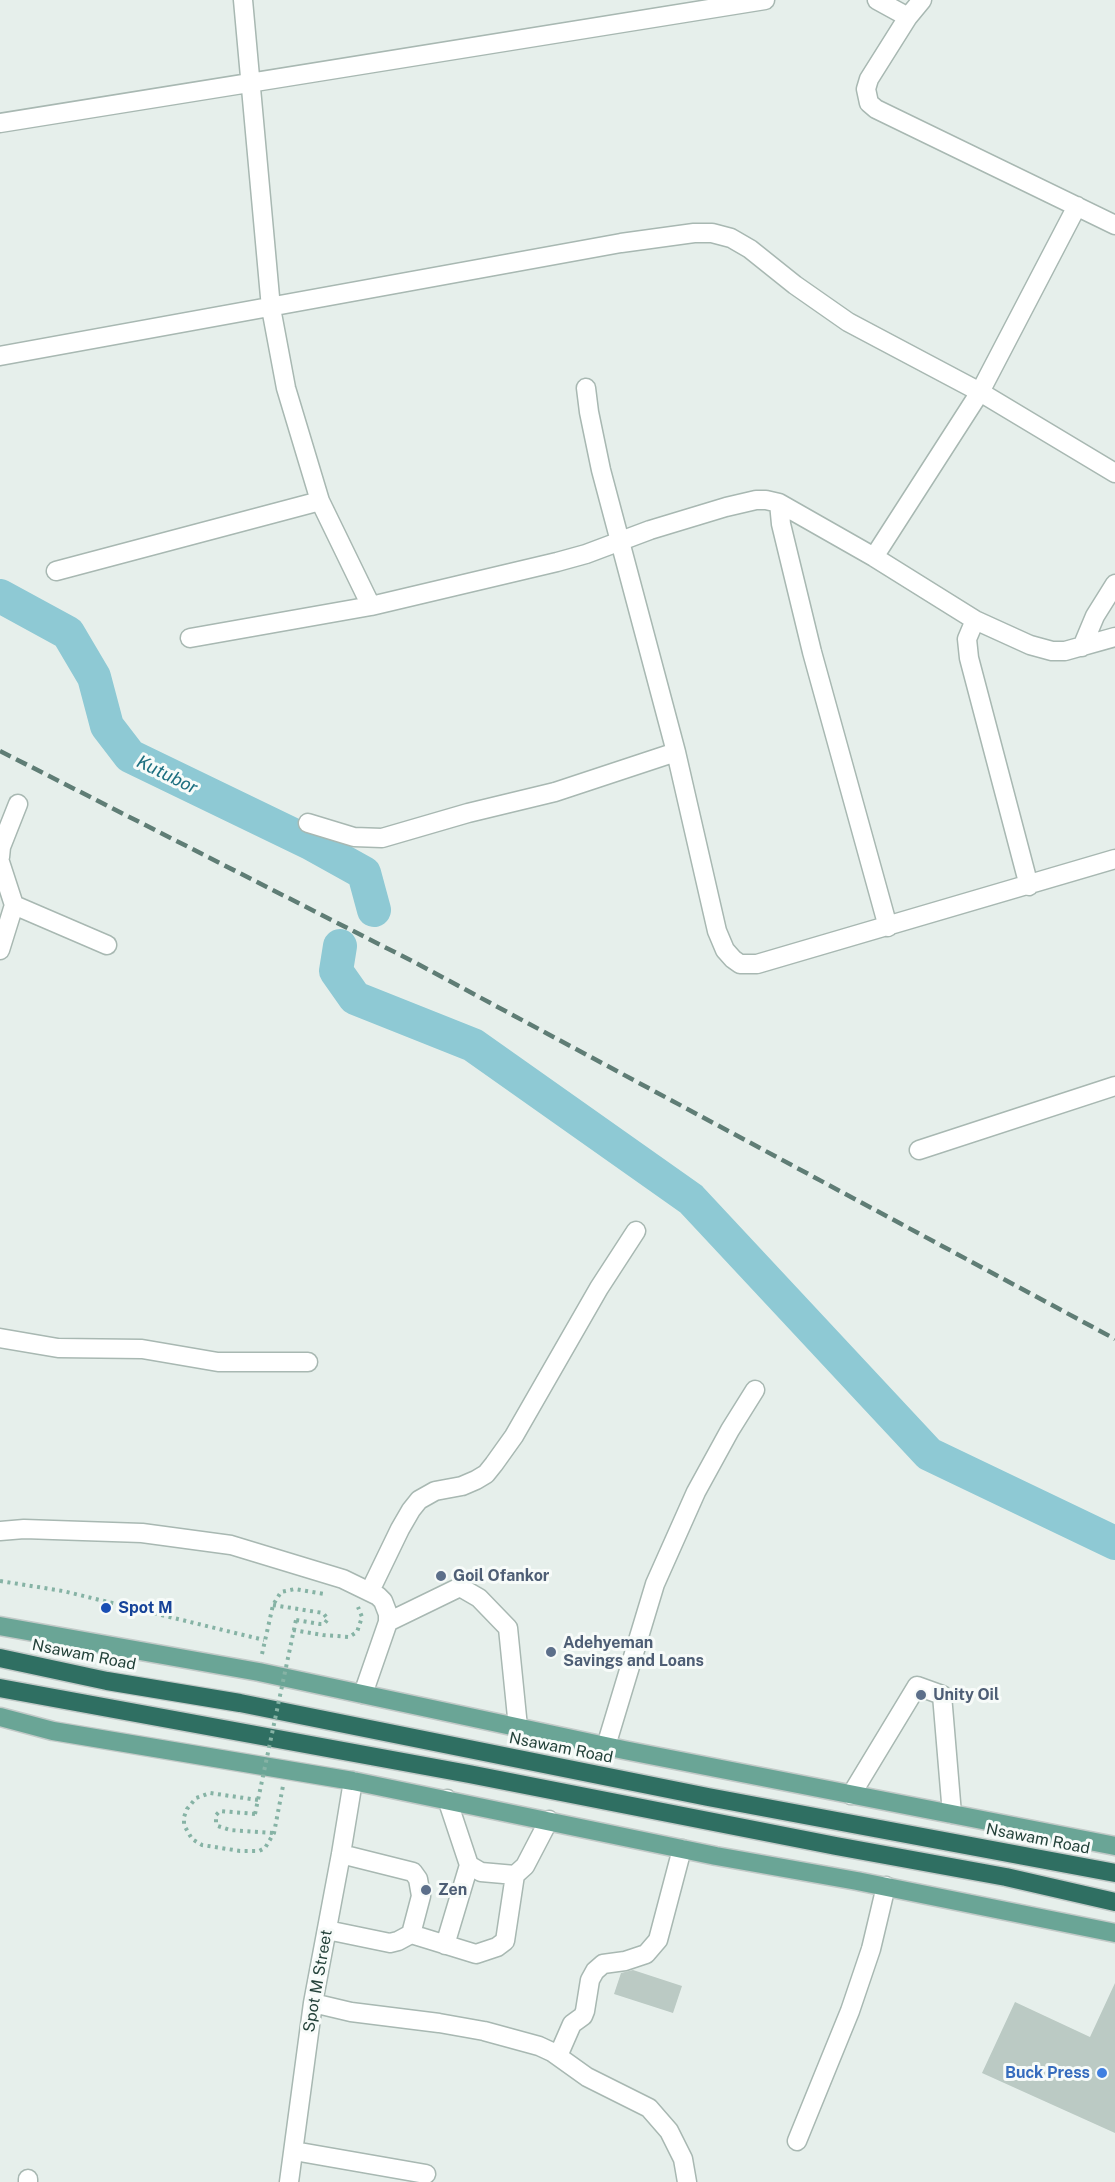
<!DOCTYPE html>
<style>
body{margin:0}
canvas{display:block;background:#e6efeb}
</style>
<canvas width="1115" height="2182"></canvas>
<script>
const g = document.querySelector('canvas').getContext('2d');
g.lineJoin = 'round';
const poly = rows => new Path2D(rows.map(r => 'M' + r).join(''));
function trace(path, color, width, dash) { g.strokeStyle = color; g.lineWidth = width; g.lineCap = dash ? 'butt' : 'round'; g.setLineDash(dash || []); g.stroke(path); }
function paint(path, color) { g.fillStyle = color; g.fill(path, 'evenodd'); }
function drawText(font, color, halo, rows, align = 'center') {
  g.font = font + ' "Public Sans",sans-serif'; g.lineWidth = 6; g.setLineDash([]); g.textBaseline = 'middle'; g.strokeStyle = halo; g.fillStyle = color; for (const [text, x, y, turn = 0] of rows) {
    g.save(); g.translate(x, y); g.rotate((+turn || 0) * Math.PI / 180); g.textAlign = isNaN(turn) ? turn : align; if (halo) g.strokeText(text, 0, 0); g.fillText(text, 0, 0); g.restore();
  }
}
trace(poly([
 [0,596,68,633,94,677,107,726,130,756,310,843,364,873,374,910],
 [340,946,336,971,355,998,473,1045,691,1199,929,1454,1115,1543]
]), '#8ec9d4', 34);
paint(poly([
 [633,1970,682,1986,673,2013,614,1994,621,1973],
 [1115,1983,1115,2133,982,2073,1015,2002,1090,2037]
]), '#bbcac4');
const minor = poly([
 [243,0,271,308,286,388,320,501,371,606],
 [877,0,908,17],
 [922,0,908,17,869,79,866,89,869,103,876,109,1115,225],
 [0,123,765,0],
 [0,356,621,243,694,233,712,233,731,238,750,249,795,285,848,322,980,392,1115,473],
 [586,388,589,412,601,470,676,752,717,931,725,950,733,959,740,964,757,964,1115,859],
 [779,503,781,524,812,652,888,927],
 [874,557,980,392,1077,206],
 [56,571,320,501],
 [975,620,967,639,969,658,1029,886],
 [190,638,371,606,557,562,586,554,650,530,726,507,756,500,766,500,779,503,874,557,975,620,1030,645,1052,651,1065,651,1115,637],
 [1082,647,1095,616,1115,584],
 [308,823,354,837,382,838,468,813,555,792,676,752],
 [0,857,1,847,18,804],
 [0,862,14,905,0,950],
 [14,905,107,945],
 [919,1150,1115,1086],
 [0,1338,58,1348,142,1349,218,1362,308,1362],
 [0,1531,24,1529,142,1533,231,1545,343,1579,378,1596,383,1601,388,1614,388,1622,363,1694],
 [370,1591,400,1529,411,1510,419,1500,435,1491,462,1486,476,1480,486,1474,494,1464,514,1436,599,1288,636,1231],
 [388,1622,460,1587,479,1598,508,1628,518,1727],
 [606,1746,655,1584,696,1492,730,1430,755,1390],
 [851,1795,917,1686,942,1695,952,1814],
 [447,1799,469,1865,481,1872,515,1875,525,1866,549,1820],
 [327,1930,390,1943,398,1941,411,1934,421,1896,418,1879,413,1872,341,1854],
 [411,1934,476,1954,497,1947,505,1941,515,1875],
 [445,1945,469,1865],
 [313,2003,351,2012,439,2023,484,2031,539,2046,552,2052,587,2077,649,2108,669,2131,683,2159,687,2182],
 [558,2056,572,2024,583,2016,585,2011,590,1980,595,1971,603,1964,625,1961,646,1954,658,1940,682,1849],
 [797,2141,850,2011,871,1949,886,1886],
 [294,2151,426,2174],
 [28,2182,28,2179],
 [289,2182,313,2003,341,1854,353,1781]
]);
const major = poly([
 [0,1626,259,1672,624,1750,1115,1846],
 [0,1717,53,1731,353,1781,716,1856,857,1881,1115,1933]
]);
const highway = poly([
 [0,1658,107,1681,240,1703,708,1797,1115,1873],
 [0,1688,469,1774,836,1846,1006,1877,1115,1902]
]);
trace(minor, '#a8b8b2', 21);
trace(major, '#c2cac8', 21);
trace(highway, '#c2cac8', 21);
trace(poly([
 [0,1581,63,1591,264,1640],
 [273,1605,323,1613,328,1619,324,1624,320,1624,296,1620],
 [293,1630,323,1635,349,1637,357,1632,362,1617,358,1607],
 [262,1654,273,1605,281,1592,295,1589,324,1594],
 [258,1800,210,1793,202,1796,196,1798,187,1809,184,1817,184,1825,192,1839,202,1845,240,1851,259,1851,265,1848,274,1833,283,1786],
 [255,1814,220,1811,216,1815,216,1823,218,1826,230,1830,274,1833]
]), '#86b3a5', 4, [3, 4.5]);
trace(minor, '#fff', 18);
trace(major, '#6aa596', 18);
trace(highway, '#2f6f62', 18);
trace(poly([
 [0,751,416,963,1115,1339]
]), '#5f7d75', 4.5, [12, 6]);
trace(poly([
 [255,1814,296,1620]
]), '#86b3a5', 4, [3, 4.5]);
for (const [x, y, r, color] of [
 [441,1576,6,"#5c6f8a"],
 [106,1608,6,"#1a4fb4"],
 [551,1652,6,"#5c6f8a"],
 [921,1695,6,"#5c6f8a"],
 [426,1890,6,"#5c6f8a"],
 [1102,2073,6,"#3f7fe0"]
]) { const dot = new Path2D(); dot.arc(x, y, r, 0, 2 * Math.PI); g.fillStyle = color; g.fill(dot); trace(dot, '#f7fbf9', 2); }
drawText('bold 16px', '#4e5e75', '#f7fbf9', [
 ["Goil Ofankor",453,1576],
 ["Adehyeman",563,1643],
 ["Savings and Loans",563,1661],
 ["Unity Oil",933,1695],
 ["Zen",438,1890]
], 'left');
drawText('bold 16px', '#164399', '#f7fbf9', [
 ["Spot M",118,1608]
], 'left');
drawText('16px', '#24423a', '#f7fbf9', [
 ["Nsawam Road",84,1655,11],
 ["Nsawam Road",561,1748,11],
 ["Nsawam Road",1038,1839,11],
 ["Spot M Street",318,1981,-80]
]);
drawText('bold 16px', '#366cbe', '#f7fbf9', [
 ["Buck Press",1090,2073]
], 'right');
drawText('italic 18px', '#1c6f80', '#f7fbf9', [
 ["Kutubor",167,775,26]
]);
</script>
